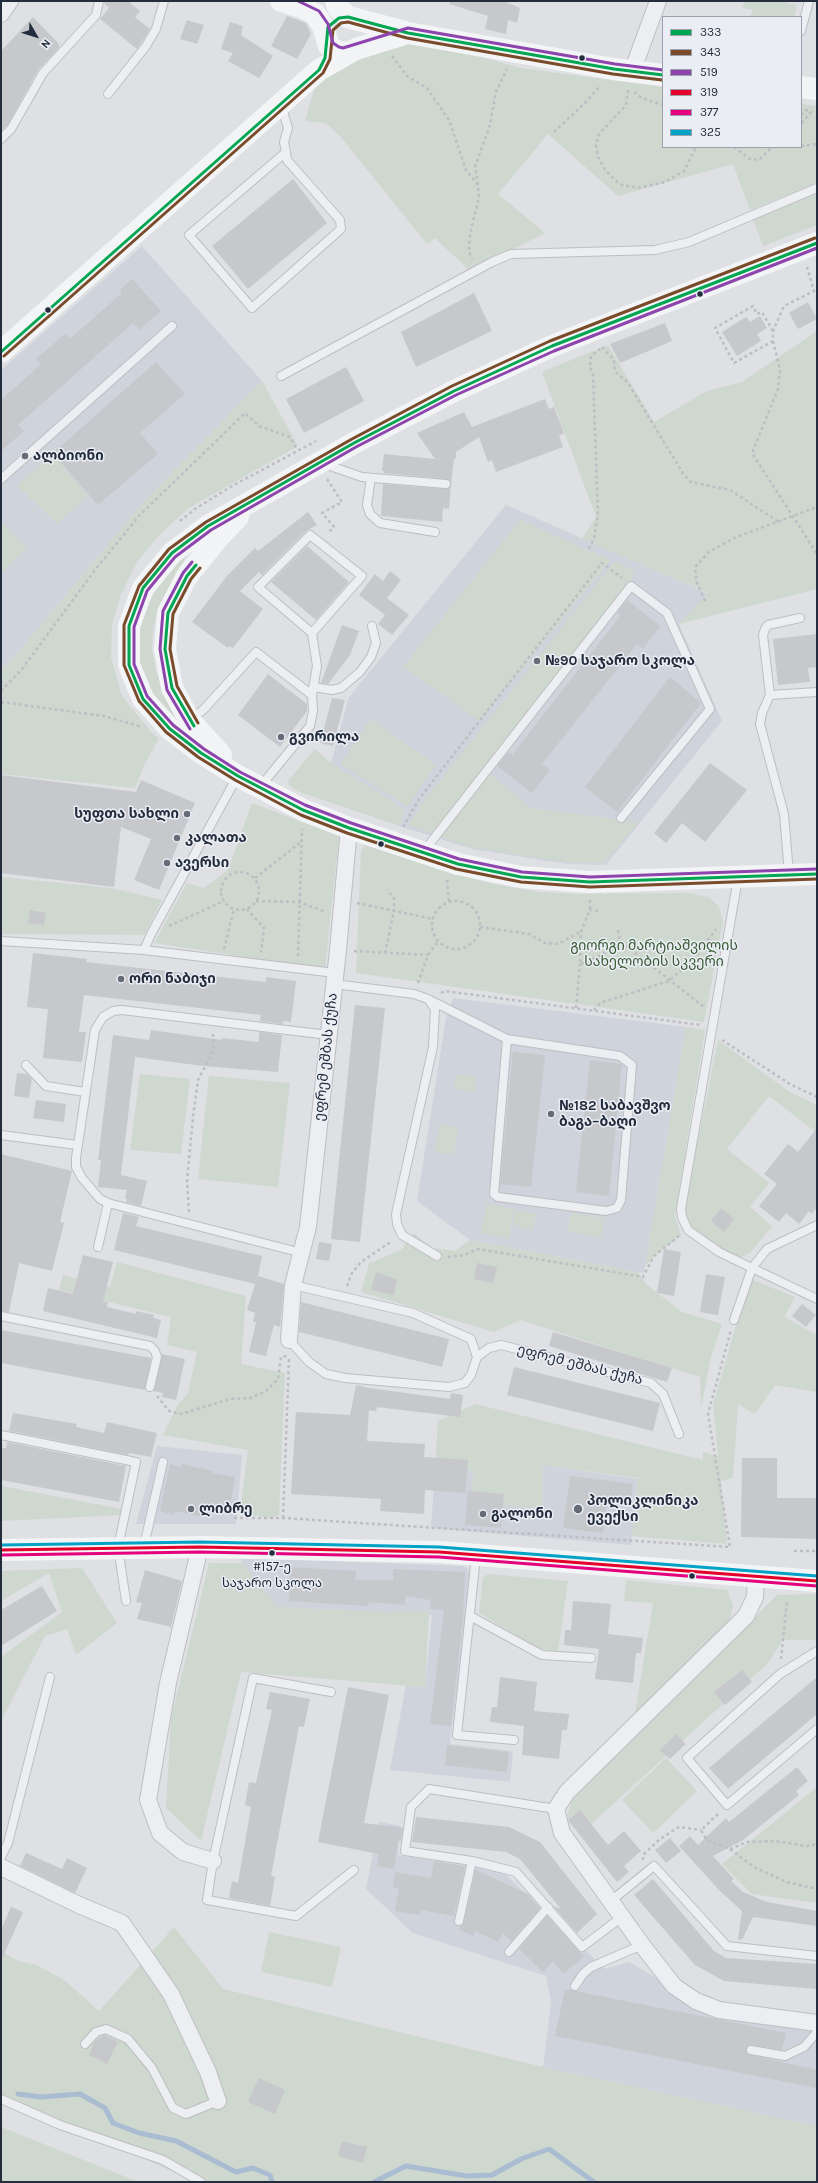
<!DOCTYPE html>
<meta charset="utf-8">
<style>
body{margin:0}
#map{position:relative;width:818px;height:2183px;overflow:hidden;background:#dee0e4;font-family:Karla,sans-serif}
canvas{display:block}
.frame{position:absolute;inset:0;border:2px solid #242d3d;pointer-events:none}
.legend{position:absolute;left:662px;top:16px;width:140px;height:132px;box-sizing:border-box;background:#eaeef4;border:1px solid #9ba1ab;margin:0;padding:5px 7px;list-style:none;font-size:12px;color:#242d3d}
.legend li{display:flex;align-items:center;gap:8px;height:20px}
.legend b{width:20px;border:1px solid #9ba1ab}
.north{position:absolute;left:16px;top:16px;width:40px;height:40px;-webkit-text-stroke:3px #eaeef4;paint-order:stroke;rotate:129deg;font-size:11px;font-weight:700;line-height:16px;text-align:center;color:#242d3d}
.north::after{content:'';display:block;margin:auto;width:14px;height:18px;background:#242d3d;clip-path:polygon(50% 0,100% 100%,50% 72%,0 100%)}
</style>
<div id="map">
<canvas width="818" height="2183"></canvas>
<div class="frame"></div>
<ul class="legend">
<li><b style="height:5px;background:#00a651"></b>333</li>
<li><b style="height:5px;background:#7a4b2a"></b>343</li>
<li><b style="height:5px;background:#8e44ad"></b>519</li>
<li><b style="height:5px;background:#e4002b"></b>319</li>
<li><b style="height:5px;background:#e5007d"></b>377</li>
<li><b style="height:5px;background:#02a3c7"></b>325</li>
</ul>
<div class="north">N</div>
</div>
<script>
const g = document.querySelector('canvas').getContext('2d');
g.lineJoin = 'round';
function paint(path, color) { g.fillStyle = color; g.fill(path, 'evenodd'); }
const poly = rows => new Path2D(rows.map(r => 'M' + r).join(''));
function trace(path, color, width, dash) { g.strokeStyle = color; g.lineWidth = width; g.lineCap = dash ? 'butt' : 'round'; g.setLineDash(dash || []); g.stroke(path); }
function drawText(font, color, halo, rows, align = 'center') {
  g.font = font + ' Karla,"Noto Sans Georgian",sans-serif'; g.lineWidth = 3; g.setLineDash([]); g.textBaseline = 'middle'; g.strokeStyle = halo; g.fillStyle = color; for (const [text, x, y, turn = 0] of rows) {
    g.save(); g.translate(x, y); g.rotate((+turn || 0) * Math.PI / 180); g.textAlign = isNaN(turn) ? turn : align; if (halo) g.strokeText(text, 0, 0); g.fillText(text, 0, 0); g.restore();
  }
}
paint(poly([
 [142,246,262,381,145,500,6,667,1,667,1,370],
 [506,505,709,594,679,624,722,721,606,865,567,864,472,849,399,826,405,810,331,763,349,697],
 [453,998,686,1027,644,1273,470,1240,417,1201,446,1018],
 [157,1446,242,1455,236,1524,136,1524],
 [543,1465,638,1479,631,1545,431,1528,435,1467,473,1471,472,1501,542,1508],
 [240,1558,464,1566,469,1570,467,1612,450,1744,513,1751,510,1782,390,1770,406,1685,425,1687,432,1615,388,1618,264,1611],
 [379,1822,401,1826,398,1855,503,1872,605,1969,629,1962,719,2013,817,2030,817,2126,543,2067,551,2002,546,1976,413,1933,366,1889]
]), '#cfd3db');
paint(poly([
 [745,1,779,1,797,5,794,17,750,17,753,10,742,8],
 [408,37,521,68,663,87,663,147,801,147,801,104,817,106,817,183,750,210,733,164,618,196,548,134,498,194,545,233,470,271,435,238,427,244,340,136,326,123,305,121,318,76],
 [817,193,817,225,763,246,753,219],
 [817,331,817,589,679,624,708,593,582,539,596,517,542,372,608,345,654,422,707,391,742,382],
 [262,381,298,446,189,508,161,533,137,562,120,597,112,625,111,657,122,696,152,733,159,738,144,766,135,788,1,774,1,667,6,667,145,500],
 [53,454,88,496,57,524,17,485],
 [520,520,610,560,480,721,403,667],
 [1,522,27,547,1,574],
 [186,556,163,599,153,627,152,651,156,672,178,719,163,706,153,693,140,662,139,631,148,604,171,565],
 [615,561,634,571,631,583,434,834,409,825,422,803],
 [371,719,436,765,407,806,341,764],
 [315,749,331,763,405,810,399,826,297,791,289,785,288,781],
 [489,773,531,808,639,822,604,863,568,862,518,855,472,847,438,836],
 [252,803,339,836,325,969,154,943,187,883,204,888,228,870],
 [366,843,446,871,493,884,539,892,578,894,688,893,709,897,719,907,723,921,704,1022,356,973,361,852],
 [1,877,111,888,162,900,144,935,1,934],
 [686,1027,705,1030,675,1216,681,1235,654,1256,645,1266],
 [718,1040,790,1092,817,1105,817,1133,769,1096,727,1149,769,1183,750,1207,772,1226,750,1253,742,1257,727,1252,699,1233,689,1225,684,1209],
 [140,1074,190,1079,181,1154,130,1150],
 [456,1074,476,1077,474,1092,454,1089],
 [209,1076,290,1083,278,1187,198,1179],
 [439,1124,458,1127,454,1155,435,1152],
 [487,1204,514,1209,509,1239,481,1233],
 [516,1210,536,1214,533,1230,513,1226],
 [571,1213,604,1218,601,1237,568,1232],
 [414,1233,432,1248,455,1251,470,1240,638,1272,646,1284,682,1312,722,1324,711,1357,701,1408,700,1377,520,1320,494,1332,361,1292,369,1264,402,1249],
 [117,1262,246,1296,241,1364,285,1373,279,1515,271,1518,240,1513,248,1450,163,1435,177,1406,188,1393,197,1352,167,1345,171,1317,59,1290,63,1275,110,1287],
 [753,1280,795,1297,784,1317,817,1335,817,1392,775,1385,755,1414,738,1404,733,1478,721,1481,727,1544,631,1536,638,1478,543,1465,542,1509,472,1501,473,1471,435,1467,438,1421,475,1404,703,1460,703,1452,718,1456,713,1405,741,1308],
 [1,1486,122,1509,121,1515,1,1521],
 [209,1563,242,1563,278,1607,385,1612,429,1611,425,1687,241,1672,201,1841,166,1808,171,1719],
 [82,1568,117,1623,76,1655,67,1629,45,1636,1,1721,1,1657,62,1612,49,1573,1,1601,1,1571],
 [488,1574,568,1581,558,1652,537,1648,479,1613,483,1578],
 [626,1580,727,1590,733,1605,730,1621,635,1714,653,1603,624,1601],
 [817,1594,817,1640,783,1640,767,1664,579,1835,567,1816,572,1800,777,1595],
 [666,1758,697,1791,653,1833,622,1800],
 [817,1787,817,1903,752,1894,722,1864],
 [174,1927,223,1989,543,2067,817,2126,817,2182,195,2182,128,2151,56,2129,1,2101,1,1951,18,1961,37,1965,64,1980,99,2011],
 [269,1932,341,1947,332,1987,261,1972],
 [1,2127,131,2179,138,2182,1,2182]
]), '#ced8ce');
trace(poly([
 [18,2094,41,2097,80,2094,105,2108,113,2123,139,2133,176,2141,236,2172,253,2168,270,2175,272,2182],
 [374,2182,406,2166,467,2176,492,2175,521,2159,549,2149,594,2182]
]), '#aabcd2', 5);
paint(poly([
 [104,1,128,1,140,11,135,17,150,29,137,49,100,19,109,8,104,3],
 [450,1,503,1,520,8,517,23,508,20,506,34,485,29,488,16,449,4],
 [287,16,306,23,311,34,297,59,271,46],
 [33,17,59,44,59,48,38,70,7,126,1,131,1,51],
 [187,20,204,25,197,44,180,39],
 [230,22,243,26,241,35,273,56,259,78,228,61,233,53,221,49],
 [293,179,327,223,248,289,212,246],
 [132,279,161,311,139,330,133,323,18,425,24,431,1,451,1,400,41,364,36,359,65,334,70,339,122,293,120,290],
 [474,293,492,331,416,367,401,332],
 [808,302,817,319,798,329,789,313],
 [760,316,767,328,757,334,761,341,737,356,722,332,746,317,750,322],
 [665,323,672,341,620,363,610,344],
 [156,362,185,394,140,433,158,454,98,505,53,453],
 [346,367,364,401,304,433,286,399],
 [545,399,549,409,554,407,564,433,559,436,563,447,496,472,492,460,488,462,479,437,456,452,456,459,454,459,451,484,446,479,384,473,384,471,382,471,384,454,435,459,417,433,464,412,472,427],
 [383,484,446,489,451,485,449,509,443,508,442,522,381,516],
 [308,512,317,525,306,531,262,575,259,572,240,591,263,609,233,648,229,646,228,648,192,622,227,576,255,548,258,551],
 [307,546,349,582,316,620,271,582],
 [390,571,401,580,387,598,409,615,392,635,378,624,385,615,359,595,375,574,383,581],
 [627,600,660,626,643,649,637,644,542,764,550,770,532,793,497,766,509,752,512,755,621,615,617,613],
 [342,625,359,631,350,655,328,684,321,683],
 [817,634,817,667,808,668,810,682,778,685,773,639],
 [268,674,307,704,307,711,280,747,238,715],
 [670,677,701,703,617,812,585,787],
 [332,698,345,700,333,746,320,743],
 [710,763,747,790,705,842,682,823,666,843,654,833],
 [1,775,136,792,141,780,195,803,159,890,134,880,151,839,121,827,114,887,1,873],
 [30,910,46,913,44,925,28,923],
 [33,953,87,959,86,962,266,982,266,977,296,981,291,1022,283,1021,283,1024,260,1021,261,1015,84,995,79,1032,86,1032,82,1062,43,1058,48,1009,27,1007],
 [355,1005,385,1008,360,1242,331,1239],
 [151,1030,222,1040,222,1038,259,1042,259,1032,282,1035,278,1072,203,1066,135,1057,121,1175,147,1181,141,1206,126,1202,127,1199,125,1199,127,1190,98,1187,101,1160,98,1160,113,1035,149,1040],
 [513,1052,545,1055,531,1187,500,1184],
 [590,1060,622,1064,609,1196,576,1192],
 [17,1073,27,1074,32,1079,29,1098,14,1096],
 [36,1100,66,1104,64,1122,33,1118],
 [817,1128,817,1207,812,1214,809,1211,799,1224,786,1213,779,1222,759,1206,777,1184,764,1174,788,1144,798,1152],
 [1,1154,72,1171,60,1222,64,1223,52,1271,19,1263,9,1312,1,1311],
 [721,1208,734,1219,724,1232,711,1221],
 [123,1213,139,1217,136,1226,262,1256,258,1276,284,1284,280,1327,274,1325,266,1356,249,1352,256,1322,253,1321,255,1313,247,1310,255,1284,114,1250],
 [319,1242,332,1244,329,1261,316,1259],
 [664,1249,681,1252,674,1296,657,1293],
 [83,1255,113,1262,103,1301,108,1302,107,1307,136,1314,136,1311,154,1315,153,1318,161,1320,157,1338,43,1311,48,1288,73,1294],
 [477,1263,497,1267,493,1283,474,1279],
 [376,1272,397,1280,394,1295,371,1290],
 [706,1274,725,1277,718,1315,700,1312],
 [301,1302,449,1339,442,1367,299,1332],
 [802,1304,816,1315,806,1327,792,1316],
 [1,1330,151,1358,145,1390,1,1363],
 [553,1332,672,1368,667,1382,549,1346],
 [162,1354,185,1359,176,1400,162,1397,163,1393,153,1391],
 [514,1367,660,1403,653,1431,507,1395],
 [356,1385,369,1388,450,1399,451,1393,463,1395,460,1417,377,1407,376,1411,369,1410,367,1441,425,1444,424,1457,468,1460,465,1493,425,1490,424,1514,380,1511,381,1499,291,1494,296,1412,350,1415],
 [13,1413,77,1424,76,1427,104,1433,107,1422,157,1433,151,1457,129,1453,128,1455,9,1431],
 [7,1442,126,1466,119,1502,1,1480,1,1448,6,1448],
 [742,1458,777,1458,777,1498,817,1498,817,1539,741,1537],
 [170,1464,181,1467,182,1464,213,1471,213,1473,235,1477,229,1512,205,1507,203,1517,175,1511,174,1515,160,1511],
 [570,1476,633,1484,630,1503,607,1500,603,1533,563,1528],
 [468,1491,504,1494,501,1528,465,1525],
 [290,1567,356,1571,355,1580,393,1580,393,1569,465,1572,463,1618,451,1726,430,1724,444,1610,431,1609,430,1600,405,1596,405,1605,369,1602,368,1606,289,1601],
 [145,1570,182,1581,171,1627,137,1619,142,1603,136,1602],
 [42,1586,57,1611,1,1646,1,1610],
 [573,1601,611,1604,608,1634,643,1638,641,1653,636,1653,633,1683,595,1679,599,1649,564,1645,565,1630,571,1630],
 [742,1670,752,1682,725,1705,714,1692],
 [500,1677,537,1682,534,1711,569,1714,567,1730,562,1730,559,1759,522,1755,524,1726,490,1722,492,1707,497,1707],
 [817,1677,817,1714,728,1789,709,1768],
 [348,1687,389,1695,364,1823,403,1828,401,1841,398,1841,394,1869,377,1866,379,1854,318,1842],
 [270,1692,310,1699,304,1727,299,1726,271,1876,275,1877,270,1906,229,1898,232,1881,238,1883,251,1807,245,1805,249,1782,256,1783,272,1710,266,1709],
 [676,1734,686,1744,670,1759,660,1750],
 [447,1745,509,1752,507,1772,445,1765],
 [797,1767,808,1781,796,1791,799,1795,743,1840,713,1856,734,1879,731,1881,743,1892,767,1902,817,1911,817,1926,753,1917,742,1940,738,1939,742,1911,720,1891,679,1846,690,1836,698,1845,726,1818,729,1822],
 [580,1810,608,1845,624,1831,641,1851,624,1866,629,1872,617,1882,568,1820],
 [416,1817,509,1827,540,1842,597,1914,577,1933,553,1906,561,1909,520,1859,506,1852,412,1842],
 [670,1838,681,1851,666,1863,655,1850],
 [26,1853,62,1869,67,1858,87,1868,75,1893,20,1866],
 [434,1861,465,1866,454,1916,421,1910,419,1915,395,1911,399,1888,393,1887,395,1872,431,1878],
 [476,1870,528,1894,540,1908,511,1941,503,1933,498,1942,475,1931,473,1936,458,1929,464,1922],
 [653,1879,714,1951,726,1958,817,1964,817,1989,724,1981,695,1965,634,1895],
 [11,1907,23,1912,1,1961,1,1930],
 [547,1916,584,1957,563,1974,553,1961,543,1972,519,1949],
 [565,1989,786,2033,782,2050,752,2045,747,2047,746,2052,750,2055,817,2070,817,2088,555,2036],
 [104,2035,118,2042,107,2064,89,2055,95,2041],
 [259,2078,285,2090,275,2114,248,2102],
 [342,2141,367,2147,363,2163,338,2156]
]), '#c6c8cc');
const lane = poly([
 [801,31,809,1],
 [108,94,146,46,156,29,164,1],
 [281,104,288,128,284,142,286,152,287,160,340,220,341,229,252,308,189,235,286,152],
 [1,139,11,129,43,73,96,15,99,1],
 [281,376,492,262,511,254,655,250,689,242,817,188],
 [324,461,333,467,362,477,446,484],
 [371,478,367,505,370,514,380,523,435,532],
 [1,479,172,326],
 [313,687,332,690,341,688,360,672,371,657,376,643,372,626],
 [770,695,763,635,765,629,768,625,800,618],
 [191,720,204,709,256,652,312,695],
 [260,787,310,726,313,711,312,695,317,666,312,633,258,587,310,535,362,576,312,633],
 [425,852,431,842,631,586,667,613,710,709,621,818],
 [789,874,784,814,760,724,762,713,770,695,817,692],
 [738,878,681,1209,682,1217,688,1230,719,1252,752,1268,767,1249,817,1225],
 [1,941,144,950,335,973],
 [144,950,151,934,237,777],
 [334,984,414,994,428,999,435,1009,433,1047,396,1214,397,1224,402,1235,437,1256],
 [428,999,507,1039,620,1056,632,1065,621,1200,617,1208,606,1211,498,1197,494,1194,507,1039],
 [26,1065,46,1086,85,1092],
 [1,1135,77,1145],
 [98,1247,108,1203],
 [302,1253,108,1203,100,1199,82,1178,76,1167,76,1158,95,1030,103,1017,113,1011,122,1010,328,1035],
 [1,1316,150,1346,155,1351,157,1357,150,1387],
 [734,1320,752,1268,817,1299],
 [289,1340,309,1362,326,1374,345,1378,449,1387,465,1383,471,1375,477,1357,471,1339,413,1313,293,1285],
 [477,1357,489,1348,501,1345,651,1383,663,1394,679,1434],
 [1,1435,136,1462,118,1547,126,1601],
 [144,1546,163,1462],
 [476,1556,457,1735,514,1740],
 [470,1616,542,1655,591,1658],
 [817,1651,780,1674,687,1758,727,1805,817,1729],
 [331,1692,253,1678,213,1861,207,1900,296,1916,354,1870],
 [556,1809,429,1789,411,1807,405,1851,472,1861,516,1872,582,1947,622,1917],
 [1,1857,8,1843,50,1677],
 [611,1901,654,1866,727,1946,817,1956],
 [459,1921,472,1861],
 [509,1952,548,1907],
 [575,1986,583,1974,591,1967,642,1945],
 [85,2044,96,2032,106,2029,128,2039,152,2068,173,2108,186,2114,218,2101],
 [751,2050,785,2056,804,2047,817,2032],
 [1,2099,60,2125,163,2160,201,2182]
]);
const street = poly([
 [1,14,10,1],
 [632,72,658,1],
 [289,1340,293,1285,308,1227,338,950,349,828],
 [200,1547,168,1683,148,1800,160,1833,183,1852,213,1861],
 [756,1576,755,1597,746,1616,567,1792,556,1809,562,1833,642,1945,674,1986,696,2001,719,2010,817,2023],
 [1,1867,79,1905,122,1923,171,1994,208,2072,218,2101]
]);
trace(lane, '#bcbec2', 10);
trace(street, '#bcbec2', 18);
trace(poly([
 [392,56,407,76,427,88,449,120,466,170,478,185,479,197,470,234,469,251,472,259],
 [628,90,626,105,599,134,596,145,598,157,605,170,615,180,622,185,638,188,665,182,684,171,696,147],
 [634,92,642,98,663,105],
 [801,115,806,110,811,112,801,124],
 [554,132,585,103,600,86],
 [801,146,817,144],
 [734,147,751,160,760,159,772,147],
 [478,185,475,167,490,125,496,92,507,69],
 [773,331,762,312,757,314,753,306,715,328,734,363,773,341,773,331,784,306,814,291,807,267],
 [773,341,780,370,778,389,752,453,817,554],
 [602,347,614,360,615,371,628,383,684,475,691,482,730,490,779,522],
 [327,479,342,502,322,513,334,527,328,533],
 [180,521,195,509,232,486,316,441],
 [589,549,594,538,598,515,593,375,590,367,591,356,600,349],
 [705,601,697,583,695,567,709,552,734,538,817,507],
 [1,691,22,669,95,570,139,516,245,413,259,426,290,437,297,450],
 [1,702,104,716,139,726,141,724],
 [403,827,419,799,602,563,622,578],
 '221 891a19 19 0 1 1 38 0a19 19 0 1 1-38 0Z',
 [255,878,301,842],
 [447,880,449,902],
 [256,901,299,902,326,912],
 '432 925a24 24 0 1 1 48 0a24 24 0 1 1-48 0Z',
 [357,903,433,919],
 [247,909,264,928,261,952],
 [590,909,590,900],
 [598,911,590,909,581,932,580,964,601,955,620,941],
 [169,926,224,901],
 [480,927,529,934,545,943,558,944,580,932],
 [618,930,620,941,704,1007],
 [224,949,234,909],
 [354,951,428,955],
 [385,953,394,911,394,898,387,890],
 [298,956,302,829],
 [418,983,428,955,438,941],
 [441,993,445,991,701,1025],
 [576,1008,580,964],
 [594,1010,600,1003,669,981,696,957,716,929],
 [722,1040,790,1084,817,1097],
 [189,1212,187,1181,193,1117,198,1080,214,1050,213,1034],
 [448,1257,464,1255,478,1249,643,1277,654,1256,679,1236],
 [347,1286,352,1273,361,1262,392,1241],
 [157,1396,169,1411,181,1414,230,1399,250,1398,266,1391,278,1379,281,1357,287,1356],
 [234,1518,283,1518,730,1547,708,1414,731,1330],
 [283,1518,289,1359],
 [794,1551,817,1551],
 [781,1659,787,1601],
 [718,1814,701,1830,707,1840,730,1849,754,1867,787,1882,817,1889],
 [730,1849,747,1842,775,1841,807,1846,817,1844],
 [643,1860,643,1855,660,1839,679,1827,701,1830]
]), '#bdbec4', 2.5, [3, 3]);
trace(lane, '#edeef1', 8);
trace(street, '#edeef1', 16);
trace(poly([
 [281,1,301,7,315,14,323,26,329,46,337,52,348,53],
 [336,1,338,8,348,17,408,33,614,69,663,75],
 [801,87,817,89],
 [817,243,552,346,454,391,354,443,208,526,172,553,143,588,129,626,129,665,143,699,170,729,201,753,238,776,303,810,349,828,458,864,521,877,590,882,817,874],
 [1,352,319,70,356,49,408,33],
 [221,755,190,721,172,688,165,649,168,613,187,576,218,538,238,517],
 [1,1550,200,1547,439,1552,817,1581]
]), '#f2f4f5', 22);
trace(poly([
 [817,243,552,346,454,391,354,443,208,526,172,553,143,588,129,626,129,665,143,699,170,729,201,753,238,776,303,810,349,828,458,864,521,877,590,882,817,874],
 [1,352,319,70,325,58,328,27,339,18,348,17,408,33,614,69,663,75],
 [194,726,172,688,165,649,168,613,187,576,196,565]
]), '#00a651', 3);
trace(poly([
 [815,238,550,341,452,386,352,439,206,522,169,549,139,586,124,625,124,665,139,701,166,732,198,757,235,780,301,815,347,833,456,869,521,882,590,887,817,879],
 [4,356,323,73,330,59,333,30,341,23,348,22,407,38,613,74,662,80],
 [198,723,177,686,170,649,173,614,191,579,200,568]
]), '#7a4b2a', 3);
trace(poly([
 [298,1,319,11,328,24,333,43,339,47,343,48,408,28,615,64,663,70],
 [190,729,167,690,160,649,163,611,183,573,192,562],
 [817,869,590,877,522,872,459,859,351,823,305,805,240,772,204,749,173,725,147,696,134,664,134,627,147,591,175,557,211,530,356,447,456,395,554,351,817,248]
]), '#8e44ad', 3);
trace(poly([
 [1,1550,200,1547,439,1552,817,1581]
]), '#e4002b', 3);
trace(poly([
 [1,1555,200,1552,439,1557,817,1586]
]), '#e5007d', 3);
trace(poly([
 [1,1545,200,1542,439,1547,817,1576]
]), '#02a3c7', 3);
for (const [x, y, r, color] of [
 [582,58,3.5,"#242d3d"],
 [700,294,3.5,"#242d3d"],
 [48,310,3.5,"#242d3d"],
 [25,456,4,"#656c77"],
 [537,661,4,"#656c77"],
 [281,737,4,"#656c77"],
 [187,814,4,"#656c77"],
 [177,838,4,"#656c77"],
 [381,844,3.5,"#242d3d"],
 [167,863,4,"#656c77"],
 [121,979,4,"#656c77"],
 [551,1114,4,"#656c77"],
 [191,1509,4,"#656c77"],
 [578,1509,5,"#656c77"],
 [483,1514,4,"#656c77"],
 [272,1553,3.5,"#242d3d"],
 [692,1576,3.5,"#242d3d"]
]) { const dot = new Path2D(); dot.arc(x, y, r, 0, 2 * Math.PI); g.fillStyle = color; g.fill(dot); trace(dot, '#eaeef4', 1.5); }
drawText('13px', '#242d3d', '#eaeef4', [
 ["#157-ე",272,1567],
 ["საჯარო სკოლა",272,1583]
]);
drawText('bold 14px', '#242d3d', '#eaeef4', [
 ["ალბიონი",33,456],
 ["№90 საჯარო სკოლა",545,661],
 ["გვირილა",289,737],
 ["სუფთა სახლი",179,814,"right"],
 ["კალათა",185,838],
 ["ავერსი",175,863],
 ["ორი ნაბიჯი",129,979],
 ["№182 საბავშვო",559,1106],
 ["ბაგა–ბაღი",559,1122],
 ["პოლიკლინიკა",587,1501],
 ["ევექსი",587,1517],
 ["ლიბრე",199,1509],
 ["გალონი",491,1514]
], 'left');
drawText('14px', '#385a31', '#eaeef4', [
 ["გიორგი მარტიაშვილის",654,946],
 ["სახელობის სკვერი",654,962]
]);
drawText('14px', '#242d3d', '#eaeef4', [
 ["ეფრემ ეშბას ქუჩა",326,1057,-84],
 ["ეფრემ ეშბას ქუჩა",580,1365,14]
]);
</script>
